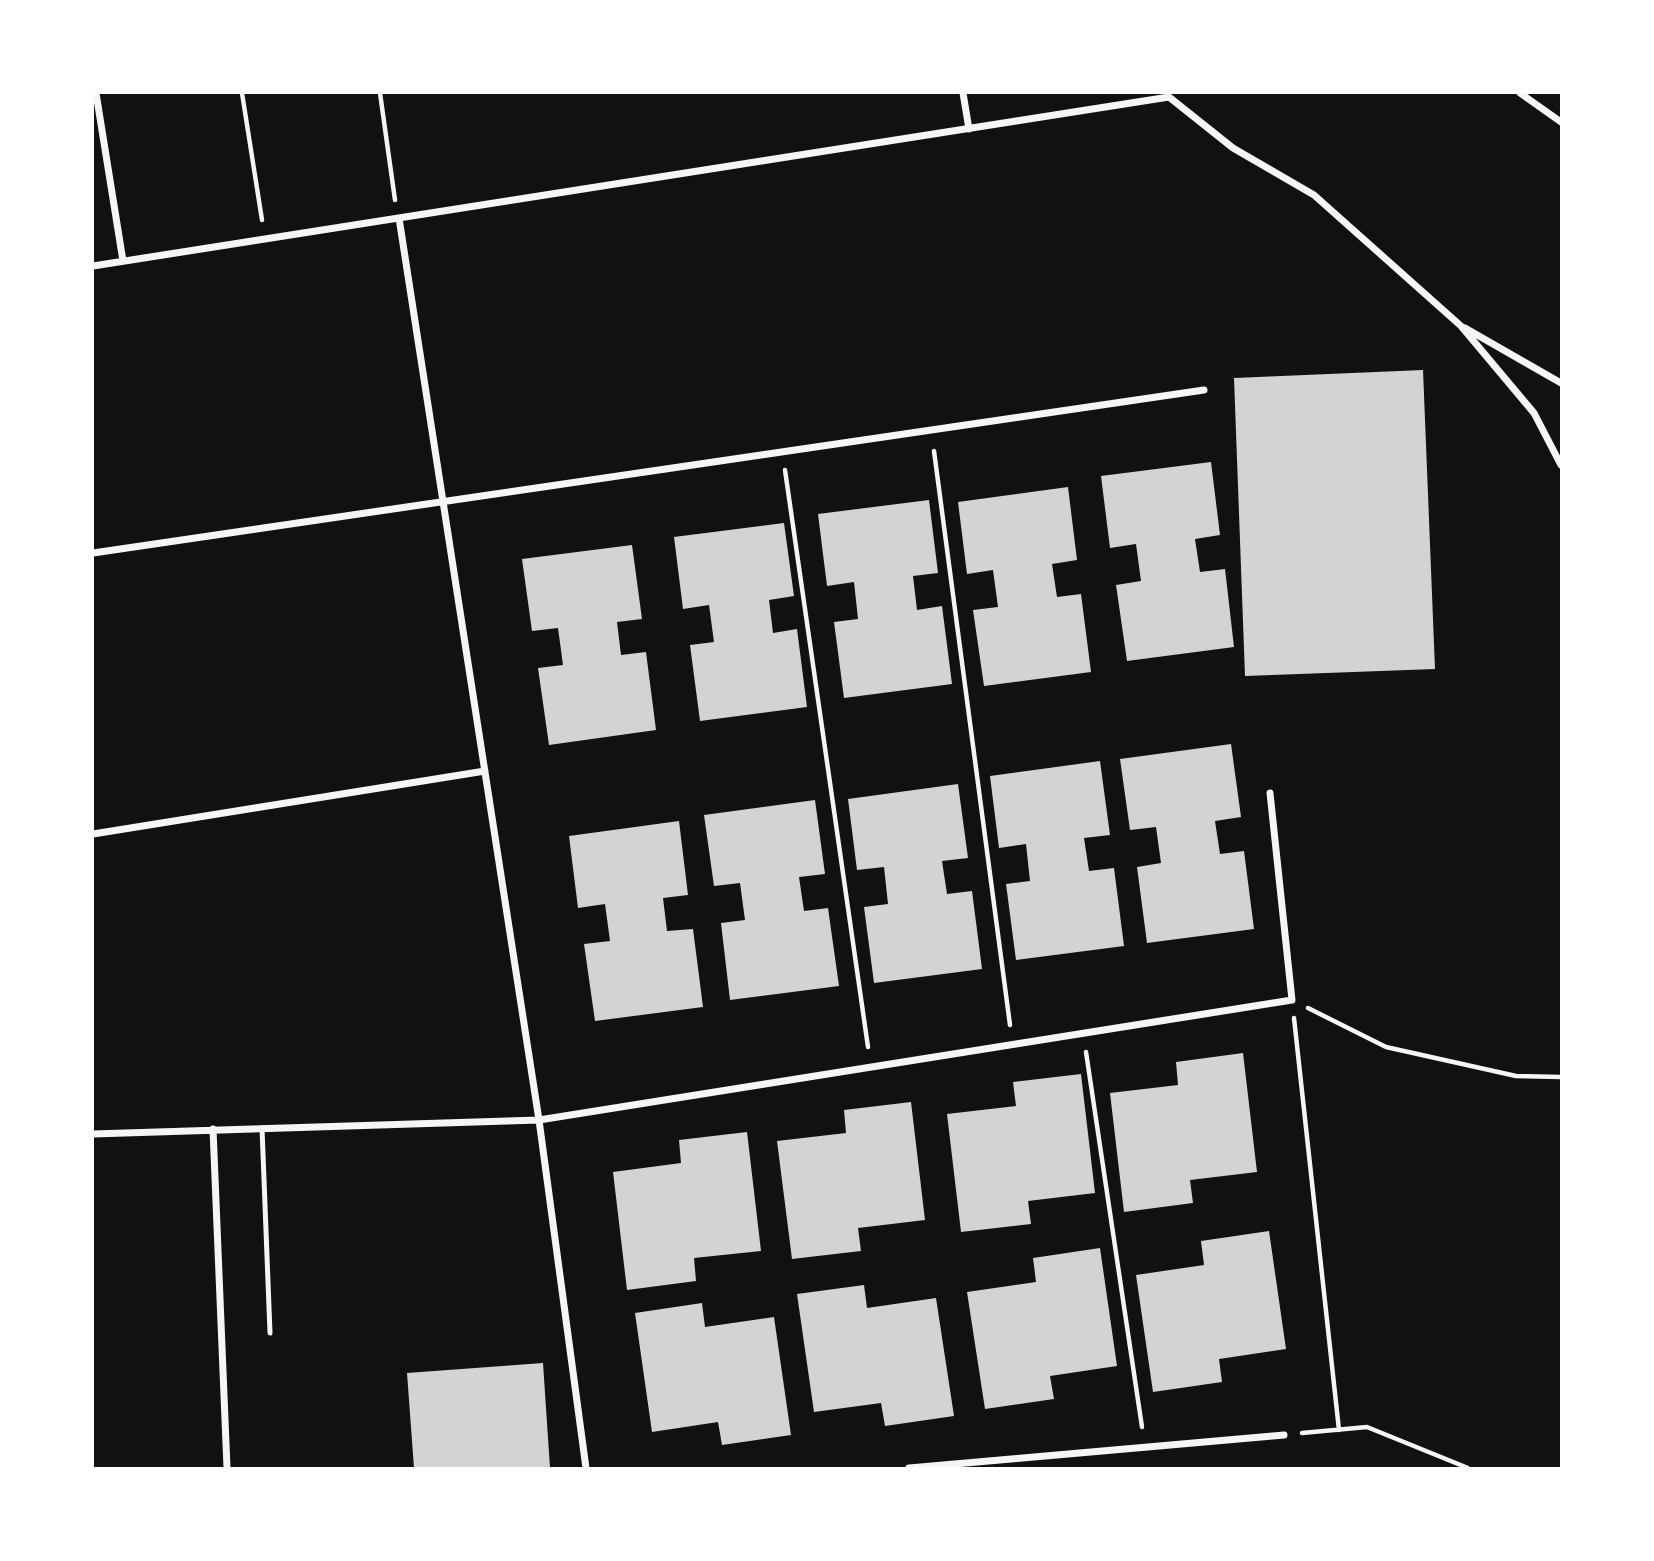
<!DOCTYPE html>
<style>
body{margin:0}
#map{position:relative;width:1654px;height:1561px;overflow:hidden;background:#111;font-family:Karla,sans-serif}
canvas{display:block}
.frame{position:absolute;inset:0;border:94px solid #fff;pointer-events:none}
</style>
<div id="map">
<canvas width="1654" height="1561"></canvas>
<div class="frame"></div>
</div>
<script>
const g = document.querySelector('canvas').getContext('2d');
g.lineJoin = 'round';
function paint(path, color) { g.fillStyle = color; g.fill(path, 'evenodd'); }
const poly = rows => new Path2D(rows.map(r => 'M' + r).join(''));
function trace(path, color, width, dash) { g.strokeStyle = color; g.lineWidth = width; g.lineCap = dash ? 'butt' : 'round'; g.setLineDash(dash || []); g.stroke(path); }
paint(poly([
 [1423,370,1435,669,1245,676,1234,378],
 [1211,462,1220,535,1195,539,1200,572,1225,569,1234,647,1127,661,1116,585,1141,581,1136,544,1110,548,1101,476],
 [1068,487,1077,560,1052,564,1057,597,1081,594,1091,672,984,686,973,610,998,607,993,570,967,574,958,502],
 [929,500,938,573,913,576,917,610,942,606,952,684,844,698,834,622,858,619,854,582,827,586,818,514],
 [784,523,794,596,769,600,773,633,797,629,807,707,700,721,690,645,714,642,709,605,683,609,674,537],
 [632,545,642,619,617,622,621,655,646,652,656,730,549,745,538,668,563,665,558,628,532,631,522,559],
 [1231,744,1241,817,1215,821,1220,854,1244,851,1254,929,1147,943,1137,867,1161,863,1156,827,1130,830,1120,759],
 [1100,761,1110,835,1084,838,1089,871,1114,868,1124,946,1016,960,1006,884,1030,881,1026,844,999,848,990,776],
 [958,784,968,858,942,861,947,894,972,891,982,969,874,983,864,907,888,904,884,867,857,870,848,799],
 [815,800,825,874,799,877,804,911,828,908,839,986,730,1000,721,923,745,920,740,883,714,886,704,815],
 [679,821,688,895,663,898,667,931,693,929,703,1007,595,1021,584,944,610,941,605,904,578,908,569,836],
 [1243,1053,1257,1172,1190,1180,1193,1203,1124,1212,1110,1093,1178,1085,1176,1062],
 [1081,1074,1095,1193,1028,1201,1031,1224,961,1232,947,1114,1016,1106,1013,1082],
 [911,1102,925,1220,858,1228,861,1251,792,1259,777,1141,846,1133,844,1110],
 [747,1132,761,1251,694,1258,696,1281,627,1290,613,1172,681,1163,679,1140],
 [1269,1231,1286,1349,1219,1359,1222,1382,1153,1392,1136,1275,1204,1265,1201,1241],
 [1100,1248,1117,1366,1050,1376,1054,1399,985,1409,967,1292,1036,1282,1033,1258],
 [864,1285,867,1308,936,1298,954,1416,885,1426,881,1403,814,1412,797,1294],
 [702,1303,705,1327,774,1317,791,1435,722,1445,718,1422,652,1432,635,1313],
 [543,1363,550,1468,414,1468,407,1373]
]), '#d3d3d3');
trace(poly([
 [242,93,262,220],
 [380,93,395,200],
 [934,451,1010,1025],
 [785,470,868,1047],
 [1308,1008,1386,1047,1516,1076,1561,1077],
 [1294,1018,1339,1430],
 [1086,1052,1142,1427],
 [1302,1433,1367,1427,1468,1468]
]), '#f5f5f5', 4.5);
trace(poly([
 [262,1128,270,1333]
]), '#f5f5f5', 5);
trace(poly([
 [96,93,123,261],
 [963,93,969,129],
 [1520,93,1561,122],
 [399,218,539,1120,586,1468],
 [93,266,1169,97,1233,148,1314,195,1461,326,1534,413,1561,465],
 [1465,328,1561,383],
 [93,553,1204,390],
 [93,834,485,771],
 [213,1129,227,1468],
 [93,1134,539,1120,1292,1000,1270,793],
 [909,1468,1284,1435]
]), '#f5f5f5', 7);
</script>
